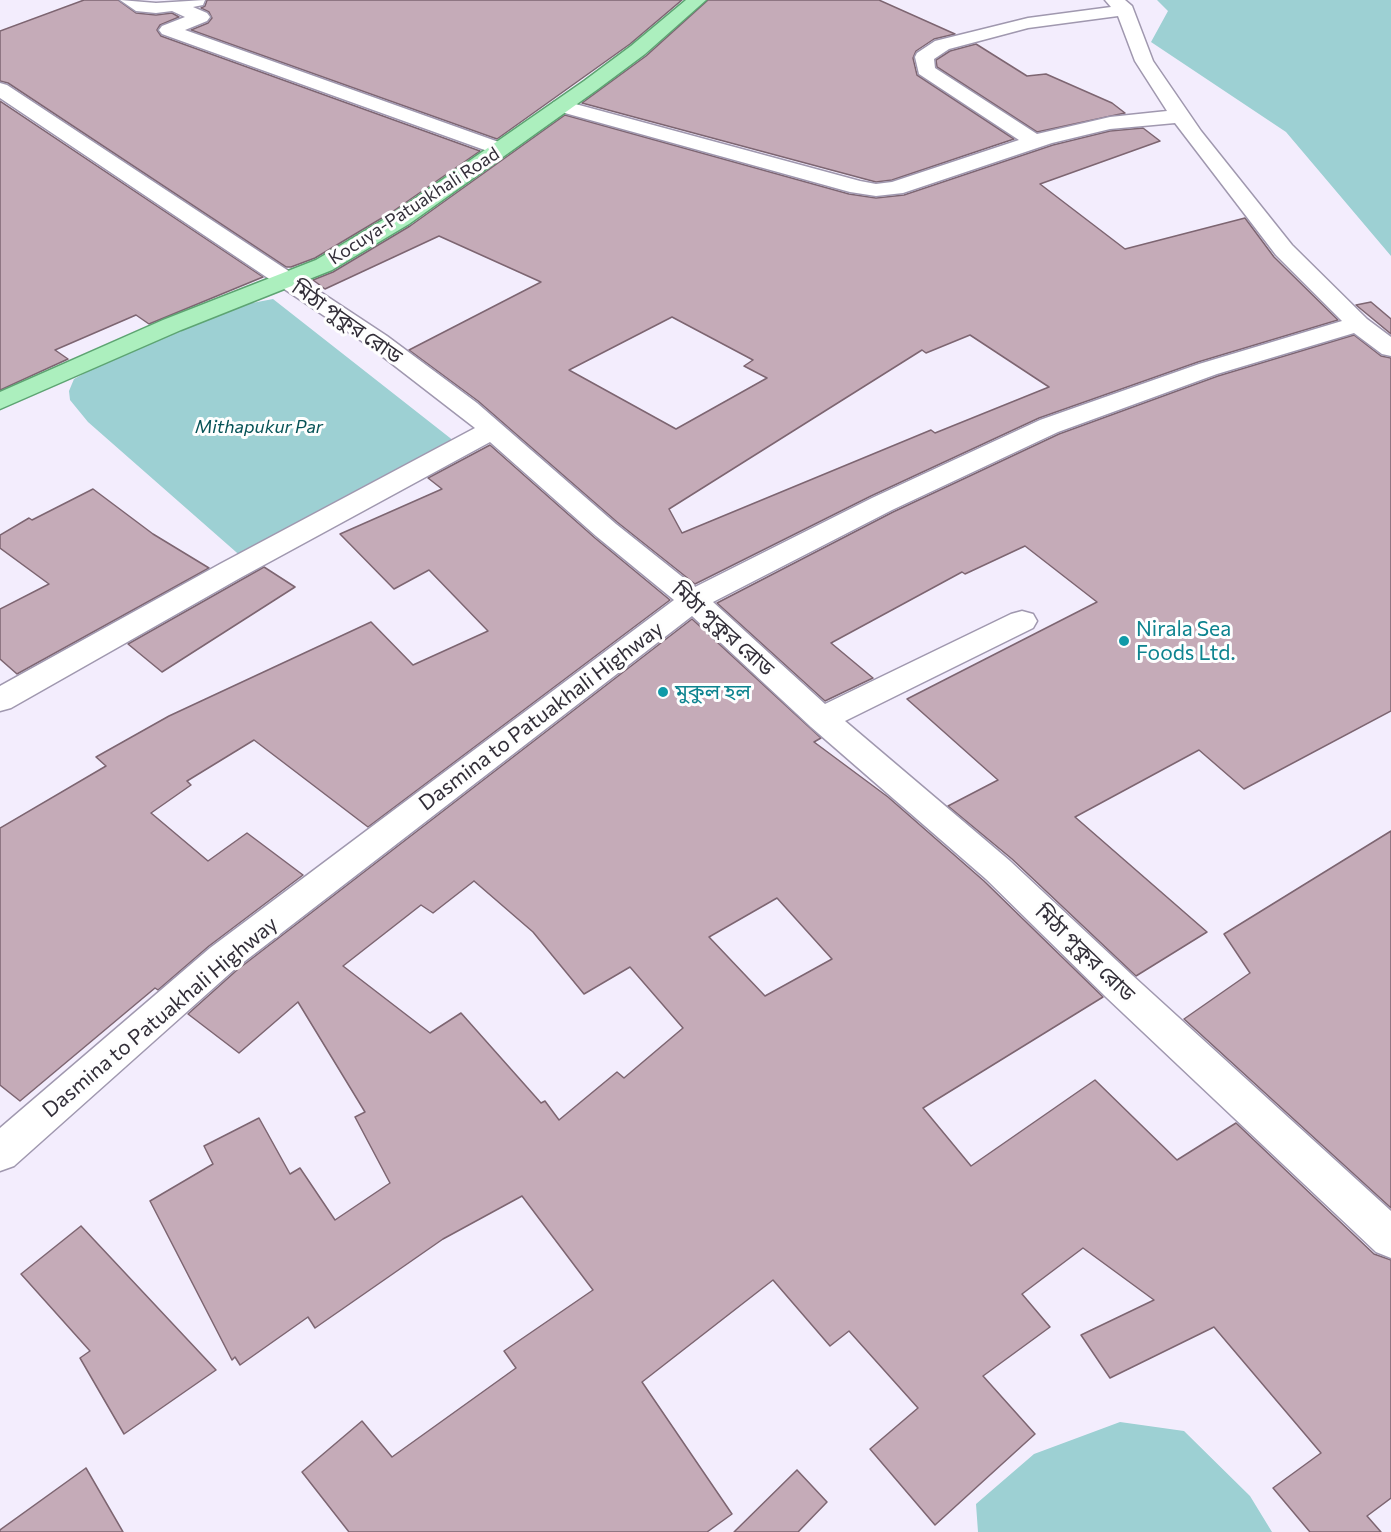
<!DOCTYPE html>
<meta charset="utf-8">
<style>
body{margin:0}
canvas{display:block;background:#f3edfd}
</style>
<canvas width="1391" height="1532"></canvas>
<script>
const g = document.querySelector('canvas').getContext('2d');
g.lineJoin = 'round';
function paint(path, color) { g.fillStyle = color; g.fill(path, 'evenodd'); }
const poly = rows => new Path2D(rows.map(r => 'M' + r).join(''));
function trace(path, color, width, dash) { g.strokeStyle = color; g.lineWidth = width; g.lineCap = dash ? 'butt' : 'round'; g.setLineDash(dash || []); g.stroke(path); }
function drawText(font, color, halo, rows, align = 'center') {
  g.font = font + ' Commissioner,"Noto Sans Bengali",sans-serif'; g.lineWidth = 6; g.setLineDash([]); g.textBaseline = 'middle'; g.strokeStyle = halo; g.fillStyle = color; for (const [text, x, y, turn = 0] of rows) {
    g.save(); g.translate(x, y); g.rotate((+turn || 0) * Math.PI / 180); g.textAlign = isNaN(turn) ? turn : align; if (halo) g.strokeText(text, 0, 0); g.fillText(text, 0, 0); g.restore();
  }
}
paint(poly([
 [1157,0,1391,0,1391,256,1286,132,1151,42,1168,11],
 [273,299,459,445,244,559,88,422,70,400,69,391,74,379,114,357,209,317,247,304],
 [1120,1422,1184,1431,1250,1496,1272,1532,978,1532,976,1504,1034,1454]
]), '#9dd0d3');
const building = poly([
 [84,0,118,0,136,13,156,15,172,13,179,17,160,25,157,30,161,36,480,151,392,212,315,258,291,267,286,267,8,83,0,81,0,31,84,0],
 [207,0,682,0,630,44,497,139,191,30,208,23,212,18,209,12,201,8,205,6,207,0],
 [708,0,879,0,955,34,934,39,916,51,913,58,917,75,1014,139,892,180,876,182,582,103,646,56,708,0],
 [976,44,1027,76,1046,74,1112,103,1125,113,1037,132,937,67,936,60,950,51,976,44],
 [0,101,263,277,149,324,136,315,55,350,68,359,0,390,0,101],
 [565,115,849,194,876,198,904,195,1053,145,1110,131,1143,128,1160,141,1040,184,1125,249,1245,218,1274,257,1338,320,1198,362,1039,418,871,496,695,584,617,522,478,401,409,350,541,282,439,236,325,289,313,280,333,272,410,226,565,115],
 [672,317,753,360,744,366,767,378,676,429,569,370,672,317],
 [970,335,1049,387,935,433,931,430,682,533,669,509,922,350,926,353,970,335],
 [1371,302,1391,319,1391,334,1356,305,1371,302],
 [1354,335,1381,356,1391,358,1391,711,1244,789,1199,750,1075,817,1207,932,1136,976,1012,859,948,806,998,780,907,699,1097,602,1025,546,965,574,962,572,831,643,873,678,825,701,717,603,893,512,1059,434,1218,376,1354,335],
 [490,445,595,538,670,600,368,827,254,740,187,781,191,785,151,813,208,861,247,833,303,875,209,946,158,990,155,988,20,1101,0,1085,0,828,106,766,96,757,169,716,371,622,413,665,488,631,429,570,394,589,340,534,442,489,428,478,490,445],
 [93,489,153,534,209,568,17,674,0,659,0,609,49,584,0,548,0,535,29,518,32,520,93,489],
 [264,567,295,587,162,672,128,644,264,567],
 [692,619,821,738,814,742,888,797,984,881,1103,997,923,1108,971,1166,1095,1080,1177,1160,1236,1123,1374,1254,1391,1260,1391,1498,1367,1516,1381,1532,1310,1532,1273,1488,1321,1453,1214,1327,1110,1378,1081,1335,1154,1300,1083,1248,1022,1294,1050,1327,983,1376,1035,1434,935,1525,870,1449,918,1408,849,1331,830,1346,773,1280,642,1382,732,1514,707,1532,349,1532,302,1472,362,1421,392,1457,516,1368,504,1351,593,1290,522,1196,443,1239,315,1328,308,1317,240,1365,235,1357,232,1360,150,1201,213,1164,204,1146,259,1118,290,1174,300,1168,335,1220,390,1183,355,1117,365,1112,298,1002,239,1053,188,1014,237,970,692,619],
 [474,881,533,932,584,994,630,967,683,1028,624,1078,617,1072,559,1120,545,1101,541,1103,461,1013,430,1033,343,966,421,905,433,913,474,881],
 [777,898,832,959,765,996,709,937,777,898],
 [1391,831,1391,1208,1184,1019,1250,973,1224,934,1391,831],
 [81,1226,216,1370,124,1434,80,1358,90,1351,21,1274,81,1226],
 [86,1468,123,1532,0,1532,0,1530,86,1468],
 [797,1470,827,1502,798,1532,734,1532,797,1470]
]);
paint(building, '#c5abb8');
trace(building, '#7d6571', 1.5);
const minor = poly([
 [120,0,156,3,205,0,203,5,193,7,207,13,210,17,207,21,185,30,507,145,510,149,507,153,500,155,493,153,162,34,159,30,162,26,185,17,172,11,156,13,136,11,120,0],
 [1105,0,1125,0,1132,6,1153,61,1201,131,1292,245,1367,319,1391,337,1391,356,1382,354,1354,333,1217,374,1058,432,892,510,713,602,825,704,1011,614,1022,611,1033,614,1037,621,1033,628,845,721,1010,861,1132,975,1391,1211,1391,1258,1376,1252,1106,997,986,879,811,727,692,616,236,968,14,1166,0,1171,0,1128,210,948,674,600,596,536,490,442,240,578,11,708,0,711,0,686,220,564,475,428,369,346,0,98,0,83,7,85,387,336,477,403,616,524,695,587,872,498,1040,420,1199,364,1342,321,1276,255,1175,123,1110,129,1052,143,903,193,876,196,850,192,554,110,551,106,554,102,568,102,860,181,876,184,892,182,1019,140,919,74,915,57,917,53,935,41,1028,18,1111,7,1105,0],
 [1118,16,1135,61,1167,111,1110,117,1037,134,935,68,934,59,949,49,1028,28,1118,16]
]);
const major = poly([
 [686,0,706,0,645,54,598,89,409,224,332,270,181,330,0,409,0,392,163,320,316,260,393,214,584,81,631,46,686,0]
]);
trace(minor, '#a098af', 3);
trace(major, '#5da472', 3);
paint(minor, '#fff');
paint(major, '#acefbe');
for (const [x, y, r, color] of [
 [1124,641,6,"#0f9aa8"],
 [663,692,6,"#0f9aa8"]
]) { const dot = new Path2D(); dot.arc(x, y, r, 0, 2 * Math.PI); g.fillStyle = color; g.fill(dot); trace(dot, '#fefefe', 2); }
drawText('18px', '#322e38', '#fefefe', [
 ["Kocuya-Patuakhali Road",414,206,-33]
]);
drawText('italic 18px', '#055256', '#fefefe', [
 ["Mithapukur Par",259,427]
]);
drawText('21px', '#322e38', '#fefefe', [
 ["মিঠা পুকুর রোড",347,322,35],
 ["মিঠা পুকুর রোড",723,629,42],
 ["Dasmina to Patuakhali Highway",541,716,-37],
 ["মিঠা পুকুর রোড",1085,953,44],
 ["Dasmina to Patuakhali Highway",160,1017,-40]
]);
drawText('21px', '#0d838f', '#fefefe', [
 ["Nirala Sea",1136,629],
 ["Foods Ltd.",1136,653],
 ["মুকুল হল",675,692]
], 'left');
</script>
